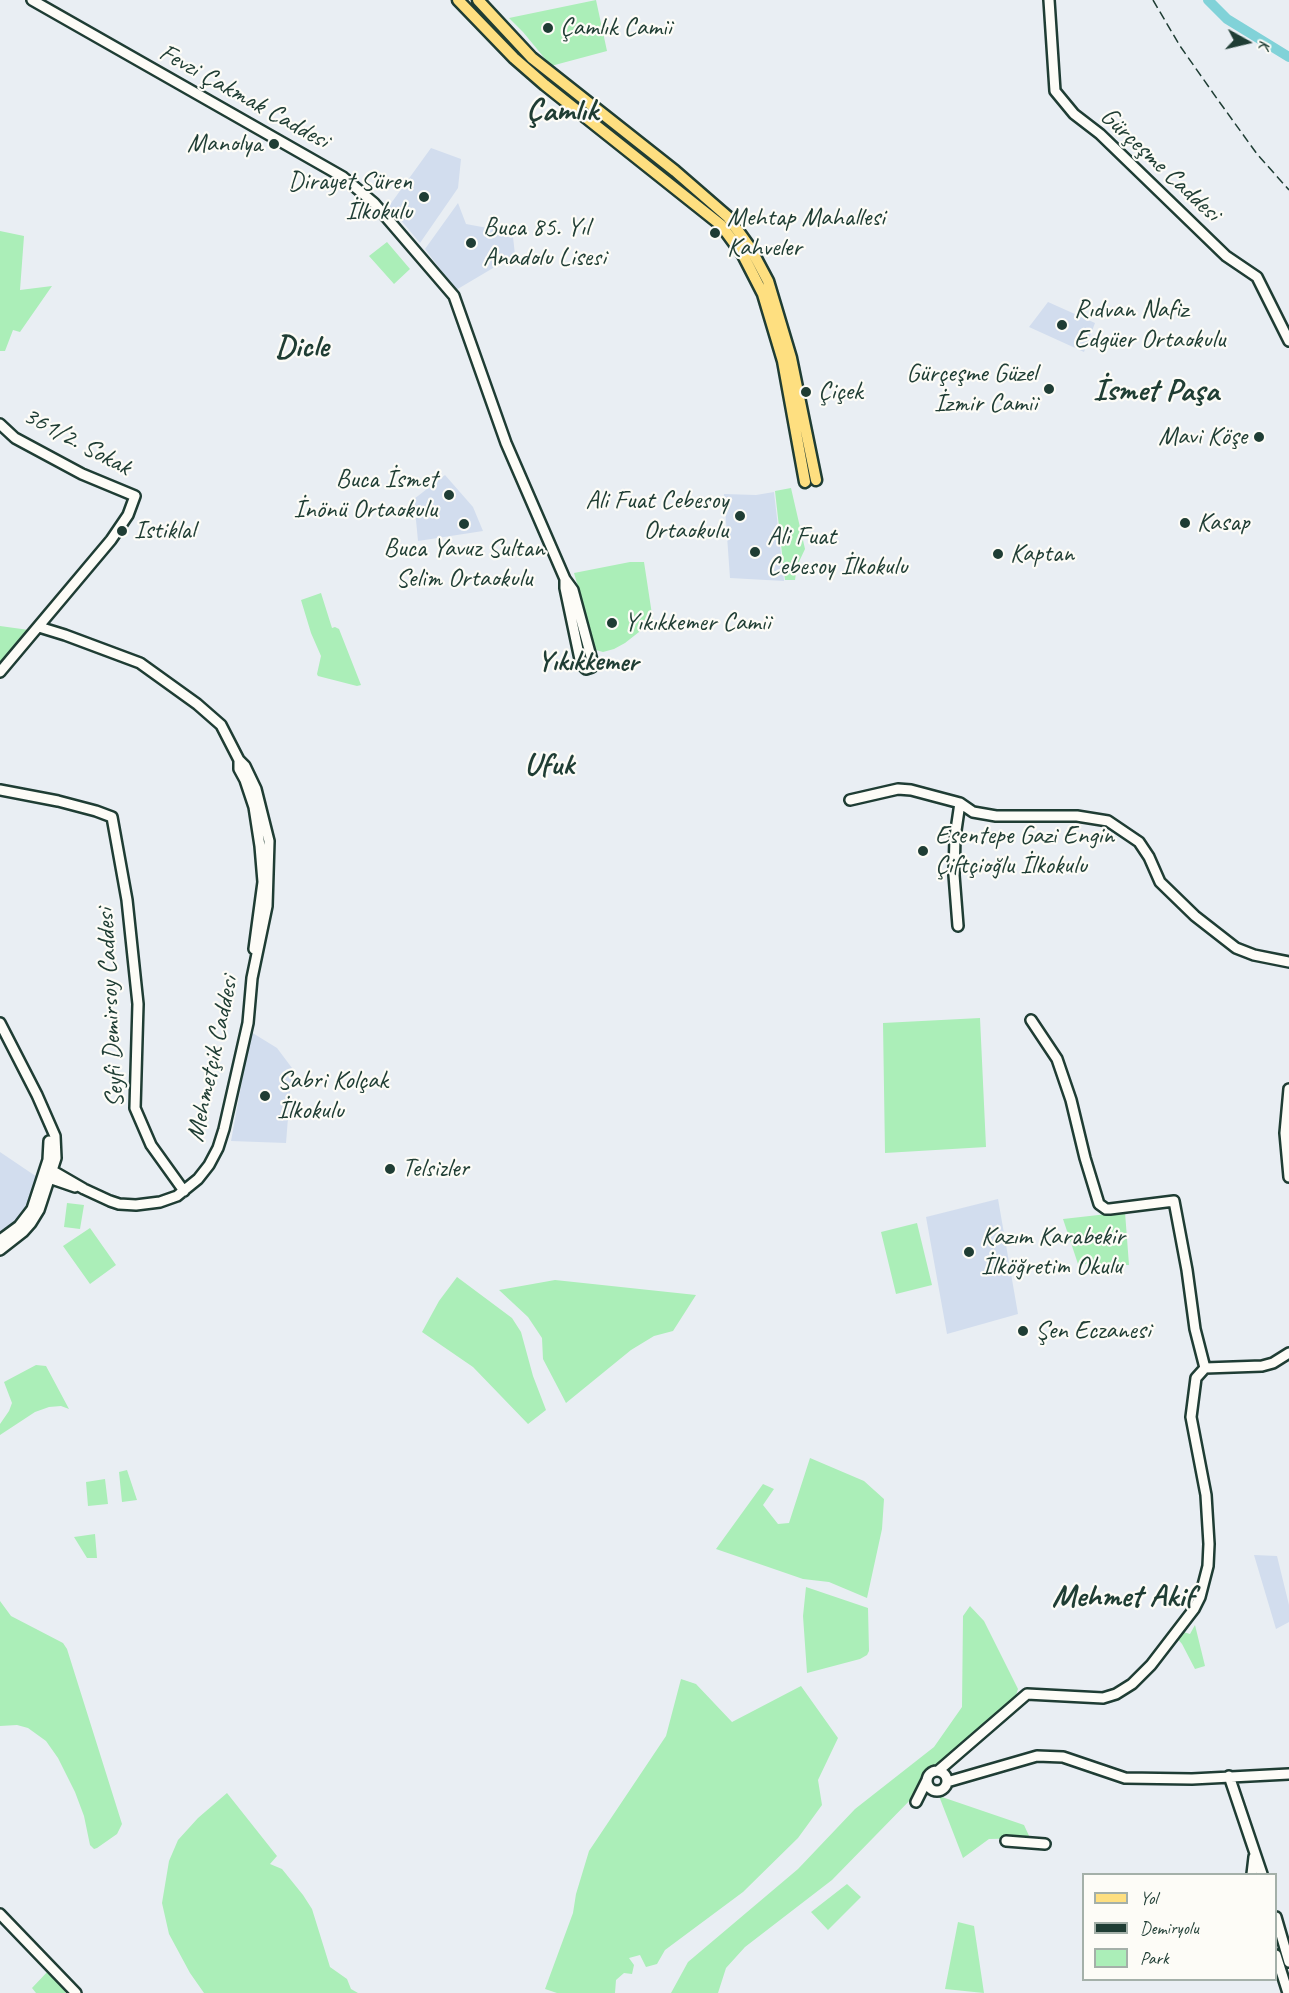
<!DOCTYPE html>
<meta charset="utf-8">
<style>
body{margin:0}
#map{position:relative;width:1289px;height:1993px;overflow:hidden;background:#e9eef3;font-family:Caveat,sans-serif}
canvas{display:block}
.legend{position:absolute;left:1082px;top:1873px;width:195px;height:108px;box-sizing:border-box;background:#fdfcf7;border:2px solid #a4b0a9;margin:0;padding:8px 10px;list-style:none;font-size:18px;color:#1f3d34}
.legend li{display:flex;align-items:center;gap:12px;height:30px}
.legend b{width:30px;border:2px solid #a4b0a9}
.north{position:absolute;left:1217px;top:12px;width:60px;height:60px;-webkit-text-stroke:4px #fdfcf7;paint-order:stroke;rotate:98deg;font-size:16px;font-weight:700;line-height:24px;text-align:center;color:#1f3d34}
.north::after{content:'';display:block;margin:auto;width:21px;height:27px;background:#1f3d34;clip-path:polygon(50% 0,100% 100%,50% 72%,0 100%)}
</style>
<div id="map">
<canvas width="1289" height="1993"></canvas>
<ul class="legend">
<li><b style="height:8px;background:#fedf80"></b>Yol</li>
<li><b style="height:8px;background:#1f3d34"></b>Demiryolu</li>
<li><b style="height:16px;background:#abeeb8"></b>Park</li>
</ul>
<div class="north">K</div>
</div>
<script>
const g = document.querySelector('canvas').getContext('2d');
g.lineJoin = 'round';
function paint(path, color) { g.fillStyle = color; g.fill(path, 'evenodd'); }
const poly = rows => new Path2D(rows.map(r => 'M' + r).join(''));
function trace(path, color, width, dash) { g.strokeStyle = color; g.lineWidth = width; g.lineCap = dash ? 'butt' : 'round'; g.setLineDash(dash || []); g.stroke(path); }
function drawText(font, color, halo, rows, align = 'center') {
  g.font = font + ' Caveat,sans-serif'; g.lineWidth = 4.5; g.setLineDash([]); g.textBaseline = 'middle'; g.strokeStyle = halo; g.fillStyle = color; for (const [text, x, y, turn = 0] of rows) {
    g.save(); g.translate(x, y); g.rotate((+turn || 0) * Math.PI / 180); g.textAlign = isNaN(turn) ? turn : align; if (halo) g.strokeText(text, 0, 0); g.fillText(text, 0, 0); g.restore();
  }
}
paint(poly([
 [431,148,461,159,458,188,420,243,389,206],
 [458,203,466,224,509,232,513,237,515,255,456,290,425,249],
 [1048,302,1095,323,1084,352,1029,327],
 [445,475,473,507,483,531,418,541,414,499],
 [774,492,784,581,730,578,724,494,756,495],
 [251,1032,277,1048,292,1068,286,1143,231,1141],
 [0,1152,37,1177,31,1200,19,1219,0,1233],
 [998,1199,1018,1314,947,1334,926,1217],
 [1254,1555,1277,1556,1289,1605,1289,1622,1276,1629]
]), '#d2ddee');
paint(poly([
 [596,0,607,51,551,66,523,32,509,18],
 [0,231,24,236,20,290,52,286,20,332,13,330,5,351,0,351],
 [387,242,410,269,394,284,369,256],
 [791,488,805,549,797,566,795,580,785,580,775,491],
 [630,562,644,562,653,621,625,643,614,649,603,652,596,650,574,573],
 [321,593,332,628,335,627,339,629,361,685,357,686,318,676,317,674,321,656,311,633,301,600],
 [0,626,29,630,0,666],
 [980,1018,986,1147,885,1153,883,1023],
 [67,1203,84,1205,80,1229,64,1227],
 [1125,1212,1129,1265,1078,1264,1063,1219],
 [917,1223,932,1285,896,1294,881,1232],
 [90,1228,116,1265,90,1284,63,1246],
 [457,1277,512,1318,521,1332,533,1376,546,1410,528,1424,473,1367,422,1332,439,1301],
 [555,1280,696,1295,673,1331,654,1336,631,1350,566,1403,543,1359,542,1338,528,1317,499,1290],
 [36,1365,46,1366,69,1409,61,1406,49,1407,35,1412,0,1435,0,1424,9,1411,12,1403,4,1382],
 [810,1458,864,1481,884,1499,882,1529,867,1598,829,1582,803,1579,716,1549,763,1484,774,1489,763,1505,778,1524,789,1523],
 [127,1470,137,1500,122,1502,119,1472],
 [105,1479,108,1504,88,1506,86,1482],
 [95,1534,97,1558,87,1558,74,1537],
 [806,1587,868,1608,869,1651,867,1655,860,1659,807,1673,803,1616],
 [0,1601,11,1616,63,1643,67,1649,122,1824,117,1834,97,1848,94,1849,90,1845,84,1816,75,1792,58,1758,46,1741,28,1728,17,1725,0,1726],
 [970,1606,984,1621,1018,1689,1016,1695,925,1778,916,1794,832,1880,745,1947,726,1968,718,1993,671,1993,688,1962,798,1869,855,1809,934,1747,962,1707,963,1616],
 [1195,1625,1205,1666,1195,1669,1182,1644,1176,1637,1180,1631,1190,1634],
 [681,1679,696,1684,732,1722,801,1686,838,1738,818,1780,822,1805,798,1838,743,1892,665,1950,657,1964,646,1967,640,1955,629,1958,634,1965,632,1974,624,1973,616,1980,615,1993,557,1993,545,1989,573,1913,576,1894,589,1851,666,1736],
 [227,1793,277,1856,270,1864,282,1869,303,1895,312,1909,330,1967,347,1979,351,1989,358,1993,204,1993,190,1973,169,1934,162,1903,169,1861,178,1840,198,1818],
 [939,1796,1024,1825,1030,1838,989,1839,963,1858],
 [847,1884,861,1897,828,1930,811,1912],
 [958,1922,974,1926,984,1993,945,1989],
 [49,1970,68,1990,65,1993,36,1993,32,1988]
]), '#abeeb8');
trace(poly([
 [1208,0,1227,19,1289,57]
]), '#81d2d8', 10);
const secondary = poly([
 [32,0,343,177,374,203,454,296,506,443,565,579,573,590,593,664,592,667,586,669,581,664],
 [1049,0,1055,91,1074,114,1100,134,1226,256,1257,277,1289,341],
 [0,424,15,438,82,474,135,496,128,515,111,540,0,672],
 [565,579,565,588,581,664],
 [39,627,65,635,140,663,197,704,221,725,239,760,245,766,256,789,269,841,267,906,252,978,248,1023,224,1129,218,1148,209,1165,198,1179,177,1196,160,1202,136,1205,119,1204,110,1201,84,1189,46,1167],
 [239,760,239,769,245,780,254,807,260,846,263,882,254,949],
 [0,790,58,801,96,811,112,817,127,900,138,1004,135,1108,151,1145,184,1191],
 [850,800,898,789,911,790,960,803,973,812,996,816,1077,816,1108,821,1139,842,1149,857,1160,882,1195,916,1236,948,1254,955,1289,962],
 [958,926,954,875,955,837,960,803],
 [1031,1020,1057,1059,1071,1100,1085,1158,1099,1204,1106,1209,1110,1209,1174,1201,1187,1270,1195,1329,1205,1368],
 [0,1023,37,1095,55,1136,56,1158,39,1210,31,1223,23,1232,0,1250],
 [1289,1089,1285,1133,1289,1177],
 [46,1177,75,1187],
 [0,1240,19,1226,32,1209,48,1160,49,1141],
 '927 1781a10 10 0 1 1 20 0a10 10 0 1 1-20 0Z',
 [938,1771,1027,1694,1103,1698,1116,1694,1132,1684,1151,1665,1194,1609,1200,1597,1208,1566,1209,1544,1206,1495,1191,1417,1196,1378,1205,1368,1262,1366,1273,1363,1289,1353],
 [1229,1776,1262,1874],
 [947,1782,1037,1756,1063,1757,1125,1778,1192,1779,1289,1774],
 [916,1802,927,1780],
 [1006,1841,1045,1844],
 [1252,1874,1254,1857],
 [0,1914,76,1993],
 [1276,1917,1289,1962],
 [1276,1955,1288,1993]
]);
const primary = poly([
 [458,0,514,58,545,85,721,225,743,255,763,294,783,361,805,482],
 [478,0,532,58,675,171,728,217,751,249,768,281,791,358,816,480]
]);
trace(secondary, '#1f3d34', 14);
trace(primary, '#1f3d34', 15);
trace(secondary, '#fdfcf7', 9);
trace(primary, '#fedf80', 10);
trace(poly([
 [1153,0,1180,46,1218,100,1257,154,1289,190]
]), '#1f3d34', 1.5, [9, 4.5]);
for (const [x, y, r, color] of [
 [548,28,6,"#1f3d34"],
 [274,144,6,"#1f3d34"],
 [424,197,6,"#1f3d34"],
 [715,233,6,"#1f3d34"],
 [471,243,6,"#1f3d34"],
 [1062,325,6,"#1f3d34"],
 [1049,389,6,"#1f3d34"],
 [806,392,6,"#1f3d34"],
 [1259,437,6,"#1f3d34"],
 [449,495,6,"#1f3d34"],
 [740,516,6,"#1f3d34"],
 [1185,523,6,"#1f3d34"],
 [464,524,6,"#1f3d34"],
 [122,531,6,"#1f3d34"],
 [755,552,6,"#1f3d34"],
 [998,554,6,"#1f3d34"],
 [612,623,6,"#1f3d34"],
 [923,851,6,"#1f3d34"],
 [265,1096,6,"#1f3d34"],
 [390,1169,6,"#1f3d34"],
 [969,1252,6,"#1f3d34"],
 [1023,1331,6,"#1f3d34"]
]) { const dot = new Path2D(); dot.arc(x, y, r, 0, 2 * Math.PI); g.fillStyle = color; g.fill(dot); trace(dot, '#fdfcf7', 2); }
drawText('26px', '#1f3d34', '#fdfcf7', [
 ["Çamlık Camii",560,28],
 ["Manolya",262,144,"right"],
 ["Dirayet Süren",412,182,"right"],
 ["İlkokulu",412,212,"right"],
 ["Mehtap Mahallesi",727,218],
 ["Kahveler",727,248],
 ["Buca 85. Yıl",483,228],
 ["Anadolu Lisesi",483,258],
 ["Rıdvan Nafiz",1074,310],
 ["Edgüer Ortaokulu",1074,340],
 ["Gürçeşme Güzel",1037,374,"right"],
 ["İzmir Camii",1037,404,"right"],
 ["Çiçek",818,392],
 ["Mavi Köşe",1247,437,"right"],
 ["Buca İsmet",437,480,"right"],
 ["İnönü Ortaokulu",437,510,"right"],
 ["Ali Fuat Cebesoy",728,501,"right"],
 ["Ortaokulu",728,531,"right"],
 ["Kasap",1197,523],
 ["Istiklal",134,531],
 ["Ali Fuat",767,537],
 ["Cebesoy İlkokulu",767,567],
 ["Buca Yavuz Sultan",464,549,"center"],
 ["Selim Ortaokulu",464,579,"center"],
 ["Kaptan",1010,554],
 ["Yıkıkkemer Camii",624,623],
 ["Esentepe Gazi Engin",935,836],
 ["Çiftçioğlu İlkokulu",935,866],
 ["Sabri Kolçak",277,1081],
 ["İlkokulu",277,1111],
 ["Telsizler",402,1169],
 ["Kazım Karabekir",981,1237],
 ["İlköğretim Okulu",981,1267],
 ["Şen Eczanesi",1035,1331]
], 'left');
drawText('26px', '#1f3d34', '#fdfcf7', [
 ["Fevzi Çakmak Caddesi",244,97,29],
 ["Gürçeşme Caddesi",1160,165,43],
 ["361/2. Sokak",77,442,28],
 ["Seyfi Demirsoy Caddesi",111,1008,-93],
 ["Mehmetçik Caddesi",213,1059,-78]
]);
drawText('bold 28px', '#1f3d34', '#fdfcf7', [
 ["Yıkıkkemer",588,663]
]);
drawText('bold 32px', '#1f3d34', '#fdfcf7', [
 ["Çamlık",562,112],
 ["Dicle",302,348],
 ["İsmet Paşa",1156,392],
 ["Ufuk",549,766],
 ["Mehmet Akif",1123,1598]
]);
</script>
